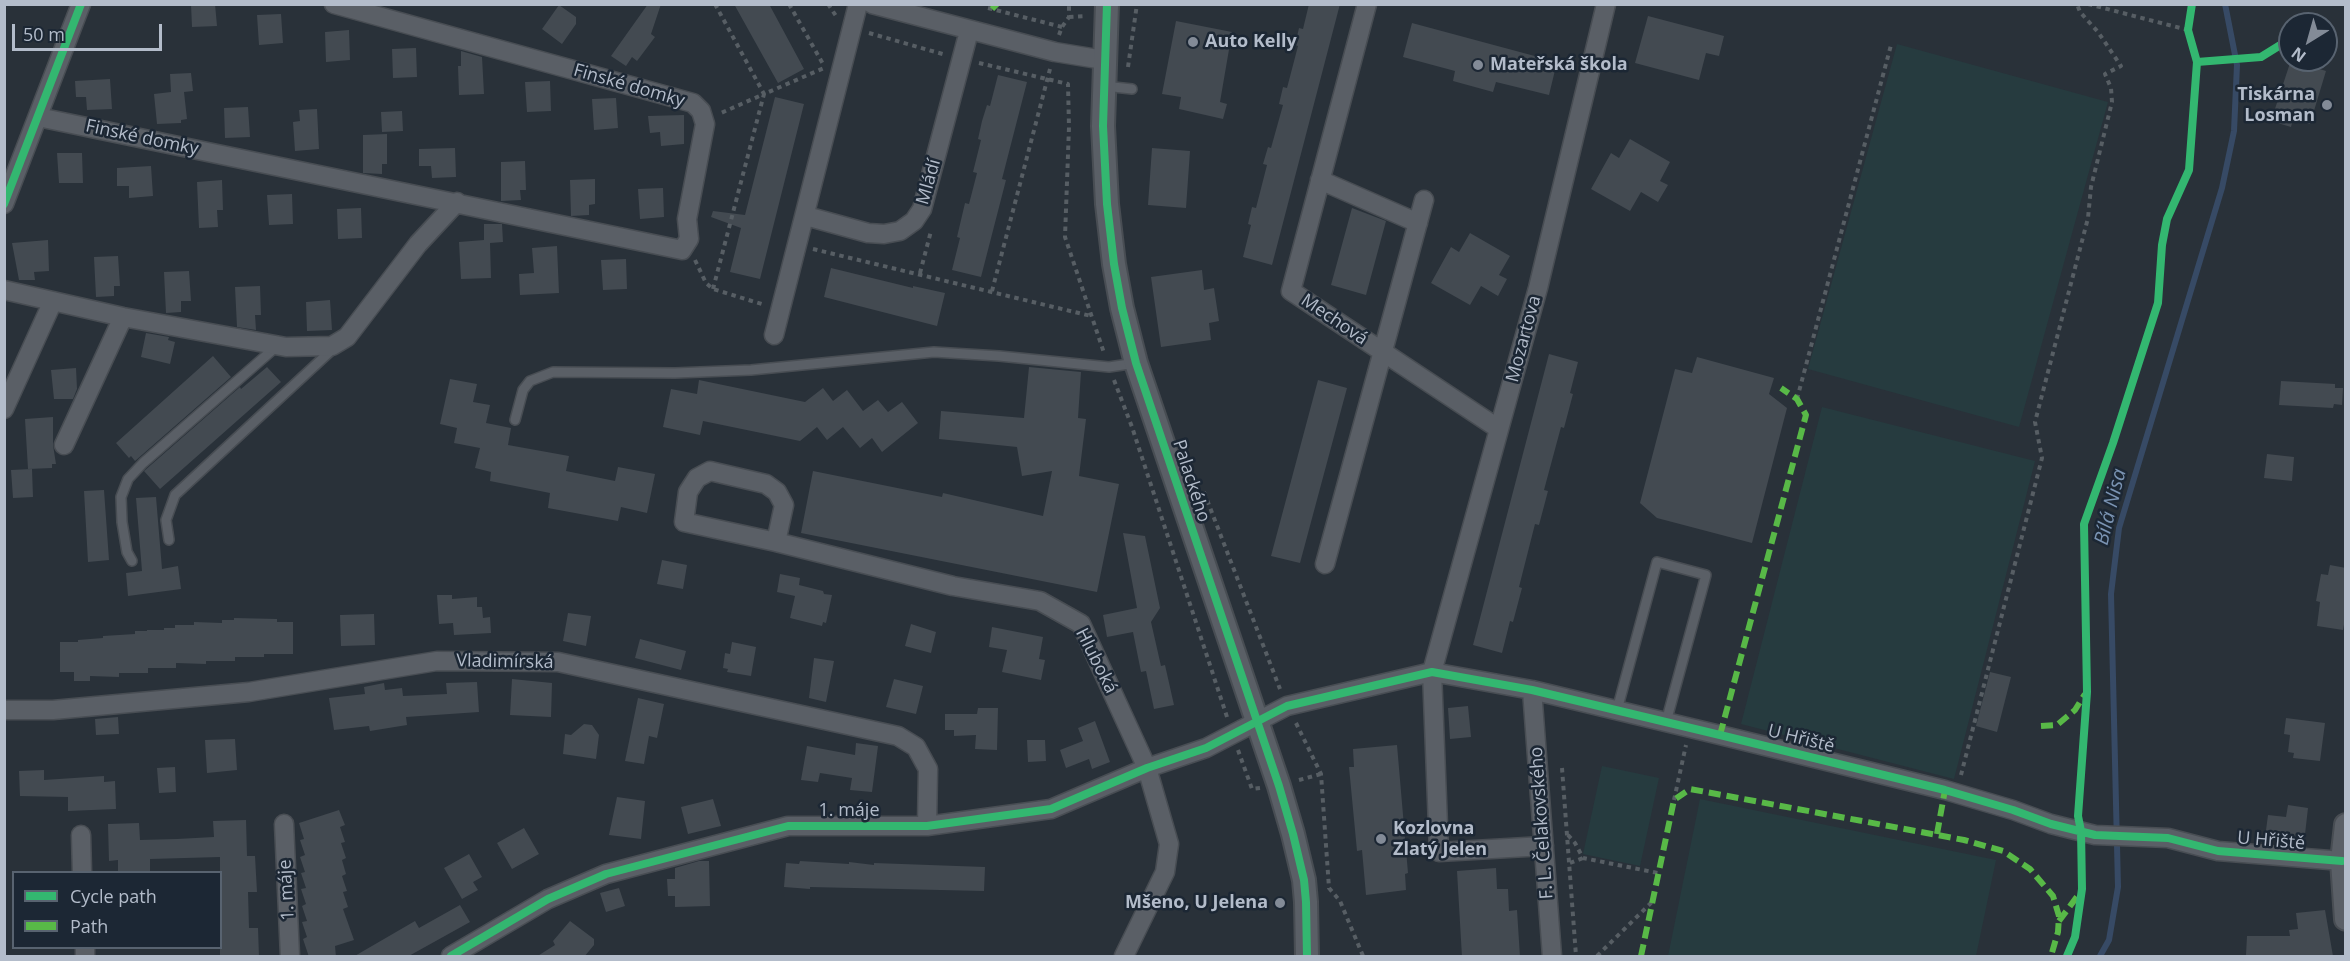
<!DOCTYPE html>
<meta charset="utf-8">
<style>
body{margin:0}
#map{position:relative;width:2350px;height:961px;overflow:hidden;background:#293139;font-family:"Open Sans",sans-serif}
canvas{display:block}
.frame{position:absolute;inset:0;border:6px solid #b3bcca;pointer-events:none}
.legend{position:absolute;left:12px;top:871px;width:210px;height:78px;box-sizing:border-box;background:#1c2734;border:2px solid #586370;margin:0;padding:8px 10px;list-style:none;font-size:18px;color:#b3bcca}
.legend li{display:flex;align-items:center;gap:12px;height:30px}
.legend b{width:30px;border:2px solid #586370}
.north{position:absolute;left:2278px;top:12px;width:60px;height:60px;box-sizing:border-box;background:#1c2734;border:2px solid #586370;border-radius:50%;rotate:217deg;font-size:16px;font-weight:700;line-height:24px;text-align:center;color:#b3bcca}
.north::after{content:'';display:block;margin:auto;width:21px;height:27px;background:#838b97;clip-path:polygon(50% 0,100% 100%,50% 72%,0 100%)}
.scale{position:absolute;left:12px;top:24px;width:150px;height:27px;box-sizing:border-box;border:3px solid #b3bcca;border-top:0;padding-left:8px;font-size:18px;line-height:21px;white-space:nowrap;color:#b3bcca;-webkit-text-stroke:4px #1c2734;paint-order:stroke}
</style>
<div id="map">
<canvas width="2350" height="961"></canvas>
<div class="frame"></div>
<ul class="legend">
<li><b style="height:8px;background:#33b770"></b>Cycle path</li>
<li><b style="height:8px;background:#58b947"></b>Path</li>
</ul>
<div class="north">N</div>
<div class="scale">50 m</div>
</div>
<script>
const g = document.querySelector('canvas').getContext('2d');
g.lineJoin = 'round';
function paint(path, color) { g.fillStyle = color; g.fill(path, 'evenodd'); }
const poly = rows => new Path2D(rows.map(r => 'M' + r).join(''));
function trace(path, color, width, dash) { g.strokeStyle = color; g.lineWidth = width; g.lineCap = dash ? 'butt' : 'round'; g.setLineDash(dash || []); g.stroke(path); }
function drawText(font, color, halo, rows, align = 'center') {
  g.font = font + ' "Open Sans",sans-serif'; g.lineWidth = 5; g.setLineDash([]); g.textBaseline = 'middle'; g.strokeStyle = halo; g.fillStyle = color; for (const [text, x, y, turn = 0] of rows) {
    g.save(); g.translate(x, y); g.rotate((+turn || 0) * Math.PI / 180); g.textAlign = isNaN(turn) ? turn : align; if (halo) g.strokeText(text, 0, 0); g.fillText(text, 0, 0); g.restore();
  }
}
paint(poly([
 [1897,44,2108,102,2019,427,1808,369],
 [1822,407,2035,461,1954,779,1741,724],
 [1602,766,1659,778,1640,866,1583,854],
 [1700,799,1996,860,1976,956,1668,956]
]), '#263b3f');
trace(poly([
 [2100,956,2109,940,2118,887,2111,594,2119,528,2222,188,2234,131,2237,65,2225,4]
]), '#374a65', 6);
paint(poly([
 [191,4,215,4,217,26,192,27],
 [648,4,661,4,651,34,655,37,637,61,632,57,626,66,611,56],
 [734,4,769,4,804,69,778,83],
 [1309,4,1340,4,1272,265,1243,257,1251,225,1248,224,1252,207,1256,208,1267,165,1263,164,1268,147,1271,148,1283,105,1279,104,1283,87,1287,88,1298,46,1295,45,1299,28,1303,29],
 [559,5,576,17,576,24,562,44,542,29],
 [281,14,283,43,259,45,257,15],
 [1648,16,1724,36,1719,56,1706,53,1699,80,1635,63],
 [1176,21,1232,32,1220,102,1227,104,1223,119,1179,109,1181,97,1162,94],
 [1412,23,1557,62,1549,95,1496,82,1493,92,1453,81,1455,71,1403,57],
 [349,30,350,60,326,62,325,32],
 [416,48,417,77,393,78,392,49],
 [461,51,482,57,484,94,459,95,458,66,461,66],
 [2291,60,2326,71,2310,124,2293,119,2291,127,2271,121],
 [191,73,193,91,184,92,187,119,181,120,181,123,157,124,154,94,171,92,170,74],
 [998,75,1027,82,1002,179,1006,180,981,277,952,270,960,238,957,237,965,203,969,204,977,173,973,172,981,140,978,139,982,121,987,105,990,106],
 [110,79,112,109,87,110,86,97,76,97,75,81],
 [550,81,551,111,527,112,525,82],
 [775,97,804,104,760,279,730,272,741,228,711,217,713,211,745,215],
 [616,98,618,128,594,130,592,99],
 [248,107,250,137,225,138,224,108],
 [317,109,319,149,295,151,293,122,300,121,299,110],
 [402,111,403,131,382,132,381,112],
 [684,115,684,144,661,146,660,132,650,133,648,116],
 [387,134,387,164,382,164,382,174,363,173,363,135],
 [1630,139,1670,162,1660,181,1668,185,1658,202,1641,192,1630,211,1591,189,1611,153,1619,158],
 [455,148,456,177,432,178,431,166,419,166,419,149],
 [1152,148,1190,151,1186,208,1148,205],
 [57,153,82,153,83,183,59,183],
 [525,161,526,190,520,190,521,200,501,201,501,162],
 [151,166,153,196,129,198,129,186,117,186,117,168],
 [595,179,595,204,589,205,589,215,571,216,570,180],
 [222,180,223,210,217,210,218,227,199,228,197,182],
 [663,188,664,217,640,219,638,189],
 [292,194,293,224,269,225,267,195],
 [361,208,362,238,338,239,337,209],
 [1352,208,1386,221,1366,295,1331,285],
 [484,224,502,224,503,242,490,243,491,278,461,279,459,242,484,240],
 [1470,233,1510,256,1499,275,1507,279,1498,296,1481,286,1470,305,1431,283,1451,247,1459,252],
 [48,240,49,271,34,272,35,280,19,280,12,243],
 [557,246,559,293,520,295,519,274,534,273,532,248],
 [118,256,120,286,114,286,114,296,96,297,94,257],
 [626,259,627,289,603,290,601,260],
 [831,268,913,288,913,286,945,293,937,326,824,297],
 [1202,270,1204,290,1214,288,1219,321,1209,323,1211,340,1161,347,1151,277],
 [189,271,191,301,181,301,181,312,166,313,164,272],
 [260,286,261,315,255,315,256,330,237,327,235,287],
 [330,300,332,330,307,331,306,302],
 [146,333,169,337,168,340,175,342,170,364,141,357],
 [1549,354,1578,362,1570,393,1573,394,1564,428,1561,427,1544,490,1548,491,1539,525,1535,524,1519,587,1522,588,1513,622,1510,621,1502,653,1473,645],
 [213,356,231,377,135,461,131,456,129,458,116,443],
 [1697,357,1774,378,1769,394,1787,408,1752,543,1657,518,1640,503,1675,369,1692,373],
 [267,367,281,382,160,489,144,471,240,387,241,389],
 [1029,367,1081,372,1078,418,1086,419,1079,476,1119,484,1097,592,801,533,813,471,942,497,943,493,1043,516,1052,471,1022,476,1017,447,939,439,941,411,1024,418],
 [76,368,77,389,73,399,54,399,51,370],
 [450,379,477,384,473,402,490,405,486,423,511,428,508,445,569,456,566,471,615,481,618,467,655,474,647,513,621,507,618,521,548,508,550,493,490,481,491,472,475,468,480,448,454,443,457,428,440,424],
 [699,380,805,402,823,388,833,401,847,390,863,411,878,400,888,412,902,402,918,423,882,452,872,438,860,448,843,427,827,440,817,427,800,441,703,421,700,435,663,427,671,389,697,394],
 [1318,380,1347,388,1300,563,1271,556],
 [2281,381,2335,384,2335,388,2343,388,2342,405,2334,404,2333,408,2279,405],
 [53,417,53,445,56,464,52,464,52,468,28,469,25,419],
 [2267,454,2294,457,2292,481,2264,478],
 [32,469,33,497,13,498,11,470],
 [104,490,109,560,88,562,84,491],
 [156,497,162,569,178,566,181,589,128,596,126,573,142,571,136,498],
 [1123,533,1145,536,1160,608,1151,622,1161,666,1165,665,1174,705,1154,709,1146,671,1141,672,1133,632,1107,637,1103,615,1137,608],
 [662,560,687,565,683,589,657,584],
 [2330,565,2346,568,2346,614,2343,630,2317,626,2320,602,2316,601,2321,574,2328,575],
 [780,574,800,578,799,585,823,591,824,594,832,595,826,623,823,622,822,626,790,618,795,596,777,592],
 [437,595,452,595,452,599,477,597,477,607,482,607,483,618,490,617,491,633,454,635,453,623,439,624],
 [568,613,591,616,586,646,563,641],
 [374,614,375,645,341,646,340,615],
 [234,618,277,619,277,622,293,622,293,654,264,654,264,657,235,657,235,661,206,661,206,664,176,663,176,668,148,668,148,673,119,673,119,677,90,676,90,681,74,681,74,672,60,672,60,642,78,642,78,640,103,638,103,636,135,634,135,631,147,631,147,630,164,630,164,628,175,628,175,625,194,625,194,622,222,623,222,620,234,620],
 [911,624,936,632,931,653,905,646],
 [992,627,1043,637,1039,659,1045,660,1041,680,1002,672,1007,650,989,647],
 [640,639,686,651,681,670,635,658],
 [732,642,756,647,751,676,727,672,728,669,723,668,725,653,730,654],
 [814,658,834,661,826,702,809,698],
 [1990,672,2011,677,1997,732,1976,726],
 [512,679,552,683,551,717,510,715],
 [894,679,923,686,916,714,886,707],
 [477,682,479,712,406,717,407,725,370,731,369,726,334,730,329,698,365,694,364,687,384,683,385,690,402,688,403,696,447,694,446,683],
 [638,698,664,704,657,738,649,736,644,764,625,761],
 [1468,706,1471,737,1450,739,1448,708],
 [978,708,998,708,997,750,975,749,976,735,954,736,954,730,945,730,945,714,977,714],
 [118,717,119,734,96,735,95,719],
 [2286,718,2325,723,2320,761,2293,758,2294,753,2288,752,2290,735,2284,734],
 [1095,721,1110,762,1092,769,1089,759,1066,768,1060,750,1083,741,1078,728],
 [584,724,592,725,599,735,596,759,563,754,565,734,571,735],
 [235,739,237,770,207,773,205,740],
 [1027,740,1045,740,1046,761,1028,762],
 [856,743,878,746,872,792,850,790,852,778,820,773,818,782,801,780,807,746,855,755],
 [1397,745,1408,873,1405,874,1406,890,1366,895,1362,850,1357,851,1349,767,1354,767,1353,749],
 [175,767,176,792,159,793,157,768],
 [44,770,44,780,104,776,104,782,115,781,116,809,68,811,68,797,20,796,19,771],
 [617,797,645,801,641,839,609,835],
 [713,799,721,826,688,834,681,807],
 [2288,805,2308,808,2304,843,2265,838,2268,815,2286,817],
 [339,810,345,825,340,827,345,842,341,843,346,858,342,860,346,874,342,876,347,891,343,892,348,907,343,909,354,940,335,946,336,957,309,957,303,939,307,937,302,922,307,921,302,906,306,904,301,889,306,888,301,873,305,872,300,857,305,855,300,840,304,839,299,823],
 [246,820,247,856,255,856,257,892,248,892,249,928,258,928,259,957,220,957,220,857,150,859,150,873,118,873,118,860,109,861,108,824,139,823,140,840,177,839,214,837,213,821],
 [524,828,539,854,512,869,497,843],
 [469,854,482,877,473,882,478,890,462,899,444,868],
 [699,861,709,861,710,906,675,907,675,896,668,896,667,879,675,879,675,868],
 [800,861,849,864,849,862,874,865,874,863,985,867,984,891,810,887,810,889,784,887,786,863,799,864],
 [1496,868,1497,889,1508,889,1509,911,1517,910,1520,957,1462,957,1457,871],
 [619,888,625,906,606,912,600,893],
 [460,905,470,922,407,957,353,957,415,921,419,928],
 [2325,910,2333,956,2246,955,2247,936,2290,936,2289,930,2298,929,2296,913],
 [570,921,594,939,594,945,584,957,536,957,555,945,553,941]
]), '#434a51');
const service = poly([
 [1104,86,1132,89],
 [515,420,523,390,530,381,553,372,675,373,751,370,934,352,999,356,1109,367,1136,363],
 [169,540,166,520,175,495,336,346],
 [132,561,127,552,122,522,121,497,128,479,143,463,277,346],
 [1617,710,1657,562,1706,575,1666,722]
]);
const minor = poly([
 [872,4,1055,52,1104,60],
 [1367,4,1291,291,1499,429],
 [38,117,682,250,689,239,687,219,705,124,701,111,693,103,334,4],
 [1320,180,1418,223],
 [4,204,81,4],
 [806,216,868,233,884,234,900,231,914,221,922,209,969,31],
 [4,290,123,317,286,347,332,346,347,337,418,244,457,202],
 [774,335,858,4],
 [4,409,53,301],
 [64,445,123,317],
 [776,542,784,505,777,492,766,484,710,471,697,478,688,492,684,522,776,542,953,586,1040,601,1081,624,1147,768,1169,844,1165,872,1124,956],
 [1325,564,1424,200],
 [1532,690,1552,956],
 [4,710,53,710,249,692,437,661,558,662,898,736,916,747,928,769,927,826],
 [284,824,290,956],
 [81,835,82,872],
 [1544,846,1439,852,1432,672,1538,288,1606,4],
 [85,948,85,956],
 [451,956,548,899,606,874,788,826,927,826,1051,809,1147,768,1206,748,1287,706,1432,672,1532,690,1720,735,1945,790,2013,810,2051,824,2095,835,2168,838,2218,851,2342,861]
]);
const tertiary = poly([
 [1107,4,1103,126,1107,204,1114,264,1122,308,1136,363,1279,786,1293,834,1304,880,1306,902,1307,956],
 [2346,825,2342,861,2346,919]
]);
trace(service, '#484d53', 12);
trace(minor, '#484d53', 21);
trace(tertiary, '#484d53', 26);
trace(poly([
 [715,4,764,94,721,113],
 [789,4,823,64],
 [828,4,836,16],
 [2088,4,2188,30],
 [988,8,1062,27],
 [1069,17,1087,16],
 [869,33,946,55],
 [1059,35,1062,27,1069,17,1069,4],
 [979,63,1068,84,1069,127,1065,237,1104,353],
 [1128,67,1137,4],
 [813,249,1091,316],
 [695,260,706,283,713,289,765,305],
 [920,273,931,231],
 [713,289,764,94,824,68],
 [992,291,1050,69],
 [1114,380,1132,427,1227,717],
 [1797,399,1891,45],
 [1204,492,1280,689],
 [1296,723,1321,774,1329,888,1340,901,1363,956],
 [1238,750,1252,789,1260,788],
 [1562,768,1576,956],
 [1961,775,2042,458,2035,422,2088,218,2091,187,2112,102,2111,88,2105,74,2121,66,2098,32,2080,12,2077,4],
 [1299,780,1321,774],
 [1674,800,1686,745],
 [1568,835,1575,843,1583,858,1658,873],
 [1570,863,1583,858],
 [1597,956,1653,901]
]), '#575e64', 4, [4.5, 4.5]);
trace(service, '#5a5f66', 9);
trace(minor, '#5a5f66', 18);
trace(tertiary, '#5a5f66', 22);
trace(poly([
 [992,9,997,4],
 [2041,726,2057,725,2075,710,2085,694],
 [1720,735,1806,415,1797,399,1781,388],
 [1937,834,1945,790],
 [2059,921,2079,894],
 [1641,956,1674,800,1690,789,1964,840,2003,851,2030,869,2053,896,2059,916,2058,932,2051,956]
]), '#58b947', 6, [12, 6]);
trace(poly([
 [1107,4,1103,126,1107,204,1114,264,1122,308,1136,363,1279,786,1293,834,1304,880,1306,902,1307,956],
 [2197,62,2261,57,2290,39],
 [4,204,81,4],
 [451,956,548,899,606,874,788,826,927,826,1051,809,1147,768,1206,748,1287,706,1432,672,1532,690,1720,735,1945,790,2013,810,2051,824,2095,835,2168,838,2218,851,2342,861],
 [2067,956,2075,937,2082,889,2081,831,2078,816,2087,692,2084,524,2113,443,2158,303,2162,245,2167,219,2189,170,2197,62,2188,30,2192,4]
]), '#33b770', 8);
for (const [x, y, r, color] of [
 [1193,42,6,"#838b97"],
 [1478,65,6,"#838b97"],
 [2327,105,6,"#838b97"],
 [1381,839,6,"#838b97"],
 [1280,903,6,"#838b97"]
]) { const dot = new Path2D(); dot.arc(x, y, r, 0, 2 * Math.PI); g.fillStyle = color; g.fill(dot); trace(dot, '#1c2734', 2); }
drawText('bold 18px', '#b3bcca', '#1c2734', [
 ["Auto Kelly",1205,42],
 ["Mateřská škola",1490,65],
 ["Tiskárna",2315,95,"right"],
 ["Losman",2315,116,"right"],
 ["Kozlovna",1393,829],
 ["Zlatý Jelen",1393,850],
 ["Mšeno, U Jelena",1268,903,"right"]
], 'left');
drawText('18px', '#b3bcca', '#1c2734', [
 ["Finské domky",629,86,16],
 ["Finské domky",142,138,12],
 ["Mládí",929,182,-74],
 ["Mechová",1334,320,34],
 ["Mozartova",1524,339,-75],
 ["Palackého",1191,481,72],
 ["Hluboká",1096,661,63],
 ["Vladimírská",505,662,1],
 ["U Hřiště",1801,739,14],
 ["1. máje",849,811],
 ["F. L. Čelakovského",1542,823,-94],
 ["U Hřiště",2271,841,5],
 ["1. máje",287,890,-93]
]);
drawText('italic 20px', '#7a93b2', '#1c2734', [
 ["Bílá Nisa",2111,507,-76]
]);
</script>
